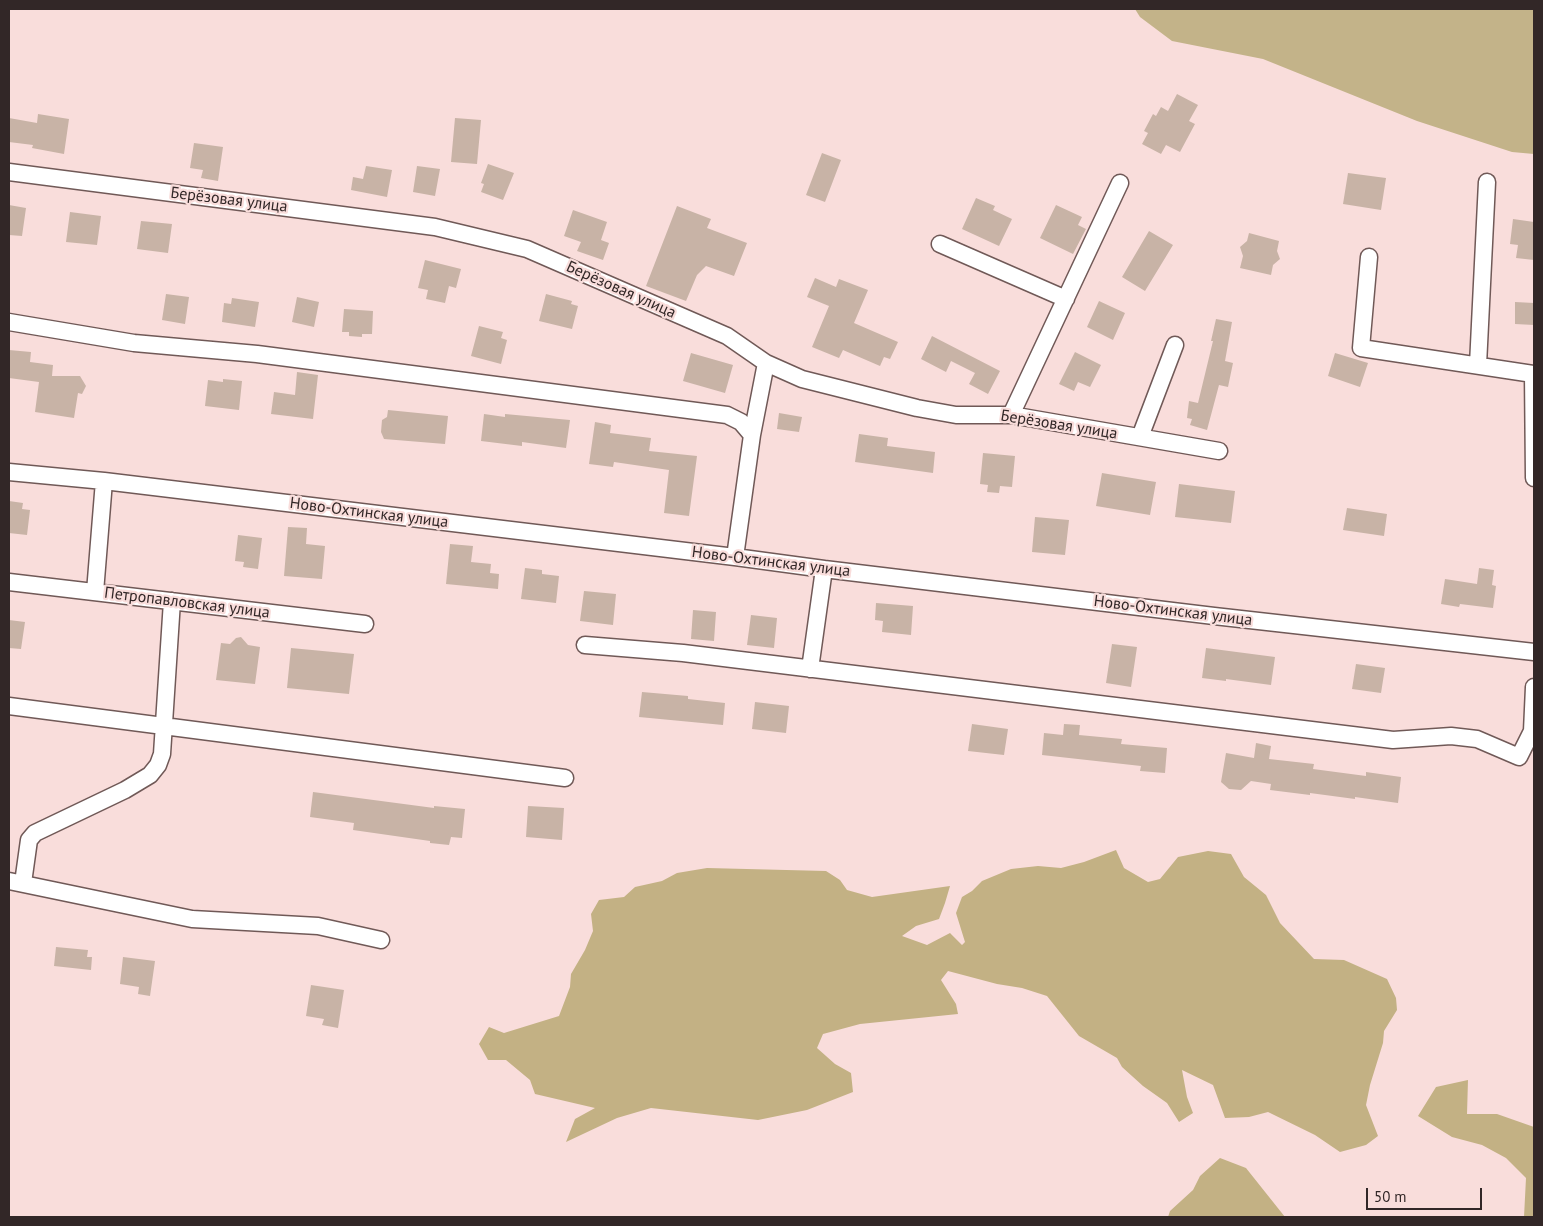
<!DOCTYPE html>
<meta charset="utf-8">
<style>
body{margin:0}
#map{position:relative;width:1543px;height:1226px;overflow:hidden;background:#f9dddb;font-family:"PT Sans",sans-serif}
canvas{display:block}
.frame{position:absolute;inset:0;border:10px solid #322727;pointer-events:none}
.scale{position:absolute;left:1366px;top:1188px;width:116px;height:22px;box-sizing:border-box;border:2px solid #322727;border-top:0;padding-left:6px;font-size:15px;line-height:18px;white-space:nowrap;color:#322727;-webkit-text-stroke:4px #f9dddb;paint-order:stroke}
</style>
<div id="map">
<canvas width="1543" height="1226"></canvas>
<div class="frame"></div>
<div class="scale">50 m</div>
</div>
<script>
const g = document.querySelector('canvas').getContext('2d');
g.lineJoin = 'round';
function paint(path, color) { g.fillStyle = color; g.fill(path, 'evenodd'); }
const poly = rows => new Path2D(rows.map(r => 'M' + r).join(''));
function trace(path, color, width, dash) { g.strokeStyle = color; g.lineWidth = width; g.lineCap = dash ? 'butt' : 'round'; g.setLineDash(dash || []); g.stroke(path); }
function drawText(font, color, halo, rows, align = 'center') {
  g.font = font + ' "PT Sans",sans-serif'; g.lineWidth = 4.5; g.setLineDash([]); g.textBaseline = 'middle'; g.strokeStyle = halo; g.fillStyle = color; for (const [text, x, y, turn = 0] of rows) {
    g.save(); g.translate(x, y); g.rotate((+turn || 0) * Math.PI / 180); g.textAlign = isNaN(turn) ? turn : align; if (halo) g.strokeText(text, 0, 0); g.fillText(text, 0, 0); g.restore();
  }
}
paint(poly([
 [1135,9,1534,9,1534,154,1512,152,1417,121,1263,59,1172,41,1140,17]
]), '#c3b389');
paint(poly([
 [1116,850,1124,868,1148,882,1160,879,1178,857,1208,851,1231,854,1244,877,1266,895,1280,923,1314,959,1344,960,1387,979,1396,998,1397,1010,1384,1031,1383,1043,1370,1085,1366,1105,1378,1136,1366,1145,1340,1152,1315,1135,1268,1112,1249,1117,1225,1118,1213,1085,1182,1070,1187,1097,1193,1113,1179,1122,1167,1103,1143,1086,1122,1067,1117,1058,1079,1036,1047,996,1022,988,997,984,948,971,941,980,956,1004,958,1014,860,1024,823,1034,817,1048,835,1064,851,1073,853,1092,807,1110,758,1120,651,1108,617,1118,566,1142,575,1119,595,1108,535,1094,530,1080,506,1060,488,1060,479,1044,489,1027,504,1033,559,1016,570,987,571,974,585,950,593,931,591,914,599,900,624,897,635,887,662,881,677,873,707,868,826,871,840,880,847,890,872,897,950,886,945,903,939,919,916,926,902,936,927,945,950,933,962,945,965,942,956,913,962,897,972,891,982,881,1011,869,1038,866,1061,868,1084,862],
 [1468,1080,1467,1114,1497,1114,1534,1127,1534,1217,1524,1217,1526,1178,1506,1158,1482,1145,1452,1137,1418,1116,1436,1087],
 [1220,1158,1246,1168,1285,1217,1168,1217,1170,1211,1193,1190,1200,1176]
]), '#c3b184');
paint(poly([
 [1177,94,1198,105,1189,121,1195,124,1180,152,1166,145,1161,154,1142,144,1148,133,1144,131,1153,114,1156,116,1161,107,1168,111],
 [38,114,69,119,64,154,32,148,33,145,9,142,9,118,37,123],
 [455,118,481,120,477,164,451,162],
 [194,143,223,147,218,181,201,178,203,170,190,168],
 [822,153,841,160,825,202,806,195],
 [488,164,514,173,503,200,481,192,484,184,481,183],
 [366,166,392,170,387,197,351,190,353,177,363,179],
 [417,166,440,169,435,196,413,192],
 [1348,173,1386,178,1381,210,1343,204],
 [976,198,995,206,993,210,1012,219,999,246,962,229],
 [9,205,26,208,22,236,9,235],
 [1056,205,1082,217,1078,225,1086,229,1073,254,1040,238],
 [677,206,711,219,707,228,747,243,734,276,706,266,697,275,686,301,646,286],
 [573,210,607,222,601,240,609,243,603,260,577,251,581,242,564,236],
 [70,212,101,216,97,245,66,242],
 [1513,219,1534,222,1534,260,1516,258,1518,245,1510,244],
 [141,221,172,224,168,253,137,249],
 [1149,231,1173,245,1145,291,1122,277],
 [1249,233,1279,241,1277,251,1280,259,1273,265,1271,275,1240,268,1243,256,1240,247,1247,241],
 [425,260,461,269,456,288,449,286,445,303,426,299,428,290,418,288],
 [815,278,836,287,839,279,868,290,854,323,898,342,890,359,884,357,880,366,843,350,839,358,812,347,829,306,807,297],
 [166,294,189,297,185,324,162,320],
 [546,294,572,301,571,304,578,306,572,329,539,321],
 [297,297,319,302,314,327,292,322],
 [232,298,259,302,255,327,222,322,224,303,231,304],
 [1099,301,1125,313,1113,340,1087,327],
 [1515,302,1534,303,1534,325,1515,324],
 [344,309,373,311,372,334,362,334,362,337,349,336,349,332,342,332],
 [1216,319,1232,322,1225,361,1233,363,1228,387,1219,385,1207,430,1190,425,1192,419,1187,418,1189,401,1198,403,1213,341,1211,341],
 [479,326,503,332,501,338,507,340,501,364,471,356],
 [932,336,1000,371,988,394,969,384,975,373,951,361,946,372,921,359],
 [9,350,31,352,30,362,53,365,52,376,80,376,86,386,82,394,78,393,74,418,35,412,39,382,9,378],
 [1075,352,1101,365,1090,387,1078,382,1074,391,1059,384],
 [691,353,733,365,725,393,683,381],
 [1335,353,1368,363,1360,387,1328,376],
 [297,372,318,375,313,419,271,414,274,392,295,395],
 [223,379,242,381,239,410,205,406,208,380,223,382],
 [388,410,448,416,445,444,384,439,381,432,382,420,387,417],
 [779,413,802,417,799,432,777,429],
 [484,414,505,417,505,414,570,420,566,448,522,442,522,446,481,441],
 [595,422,611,425,610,433,651,438,649,451,697,456,689,516,664,513,669,470,614,462,613,467,589,464],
 [859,434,888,438,887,446,935,452,933,473,855,462],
 [983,453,1015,456,1012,487,1000,486,999,493,987,492,988,485,980,484],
 [1102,473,1156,482,1150,515,1096,506],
 [1179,484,1235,491,1231,523,1175,517],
 [9,501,23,503,22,509,30,510,27,535,9,533],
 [1347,508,1387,514,1384,536,1343,530],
 [1035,517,1069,520,1065,555,1032,552],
 [288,527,307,528,306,544,325,546,322,579,284,576],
 [238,535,262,538,258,569,243,567,244,562,235,561],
 [450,544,473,546,471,562,491,564,490,573,499,574,498,589,446,584],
 [525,568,542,570,542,574,559,576,556,603,521,599],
 [1479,568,1494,570,1492,585,1496,586,1493,608,1460,604,1459,607,1441,604,1445,579,1477,584],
 [584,591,616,594,613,625,580,621],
 [876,603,913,606,911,635,882,632,883,621,875,620],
 [693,610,716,612,714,641,691,639],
 [751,615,777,618,774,648,747,645],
 [9,620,25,622,21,649,9,648],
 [241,637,248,645,260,647,255,684,216,680,221,643,230,644,236,638],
 [1112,644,1137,647,1131,687,1106,683],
 [291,648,354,654,349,694,287,688],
 [1206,648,1275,657,1271,685,1226,679,1226,681,1202,678],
 [1356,664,1385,668,1381,693,1352,689],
 [642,692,688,696,688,699,725,703,723,725,639,717],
 [755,702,789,706,786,733,752,729],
 [972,724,1008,729,1004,755,968,751],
 [1064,724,1080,725,1079,735,1122,739,1121,744,1167,748,1165,773,1140,771,1141,766,1042,755,1044,733,1063,735],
 [1256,743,1271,746,1269,759,1314,764,1313,769,1366,776,1366,772,1401,777,1398,803,1355,797,1355,799,1310,793,1310,795,1270,790,1271,784,1251,781,1241,790,1229,789,1221,782,1226,753,1254,758],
 [313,792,434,808,434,806,465,809,462,838,451,837,449,845,430,843,430,841,353,830,354,823,310,817],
 [528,806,564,808,562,840,526,837],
 [56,947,88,950,87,957,92,957,91,970,54,966],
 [123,957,155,961,150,996,138,994,139,987,120,984],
 [311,985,344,990,338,1028,322,1025,324,1019,306,1016]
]), '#c8b3a6');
const minor = poly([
 [9,172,435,227,527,249,727,336,766,363,802,379,917,408,956,415,1011,415,1219,451],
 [940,244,1066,299],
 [1369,257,1361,348,1533,374,1534,478],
 [9,322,134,343,257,354,727,415,741,422,752,435,735,557],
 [1478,365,1487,182],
 [1011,415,1120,183],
 [752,435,766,363],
 [1140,437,1175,345],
 [9,472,104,481,735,557,824,569,1214,616,1534,652],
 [9,582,365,624],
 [95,592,104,481],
 [585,645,683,653,1393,740,1451,736,1477,739,1519,757,1532,731,1534,687],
 [810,669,824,569],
 [9,706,565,778],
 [9,881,192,919,318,926,381,940],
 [23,883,29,840,35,833,125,790,150,775,158,765,162,754,172,601]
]);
trace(minor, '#705957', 19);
trace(minor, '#fff', 16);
drawText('16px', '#322727', '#f9dddb', [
 ["Берёзовая улица",229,200,7],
 ["Берёзовая улица",621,290,24],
 ["Берёзовая улица",1059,425,9],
 ["Ново-Охтинская улица",369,513,7],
 ["Ново-Охтинская улица",771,562,7],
 ["Петропавловская улица",187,603,7],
 ["Ново-Охтинская улица",1173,611,7]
]);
</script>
